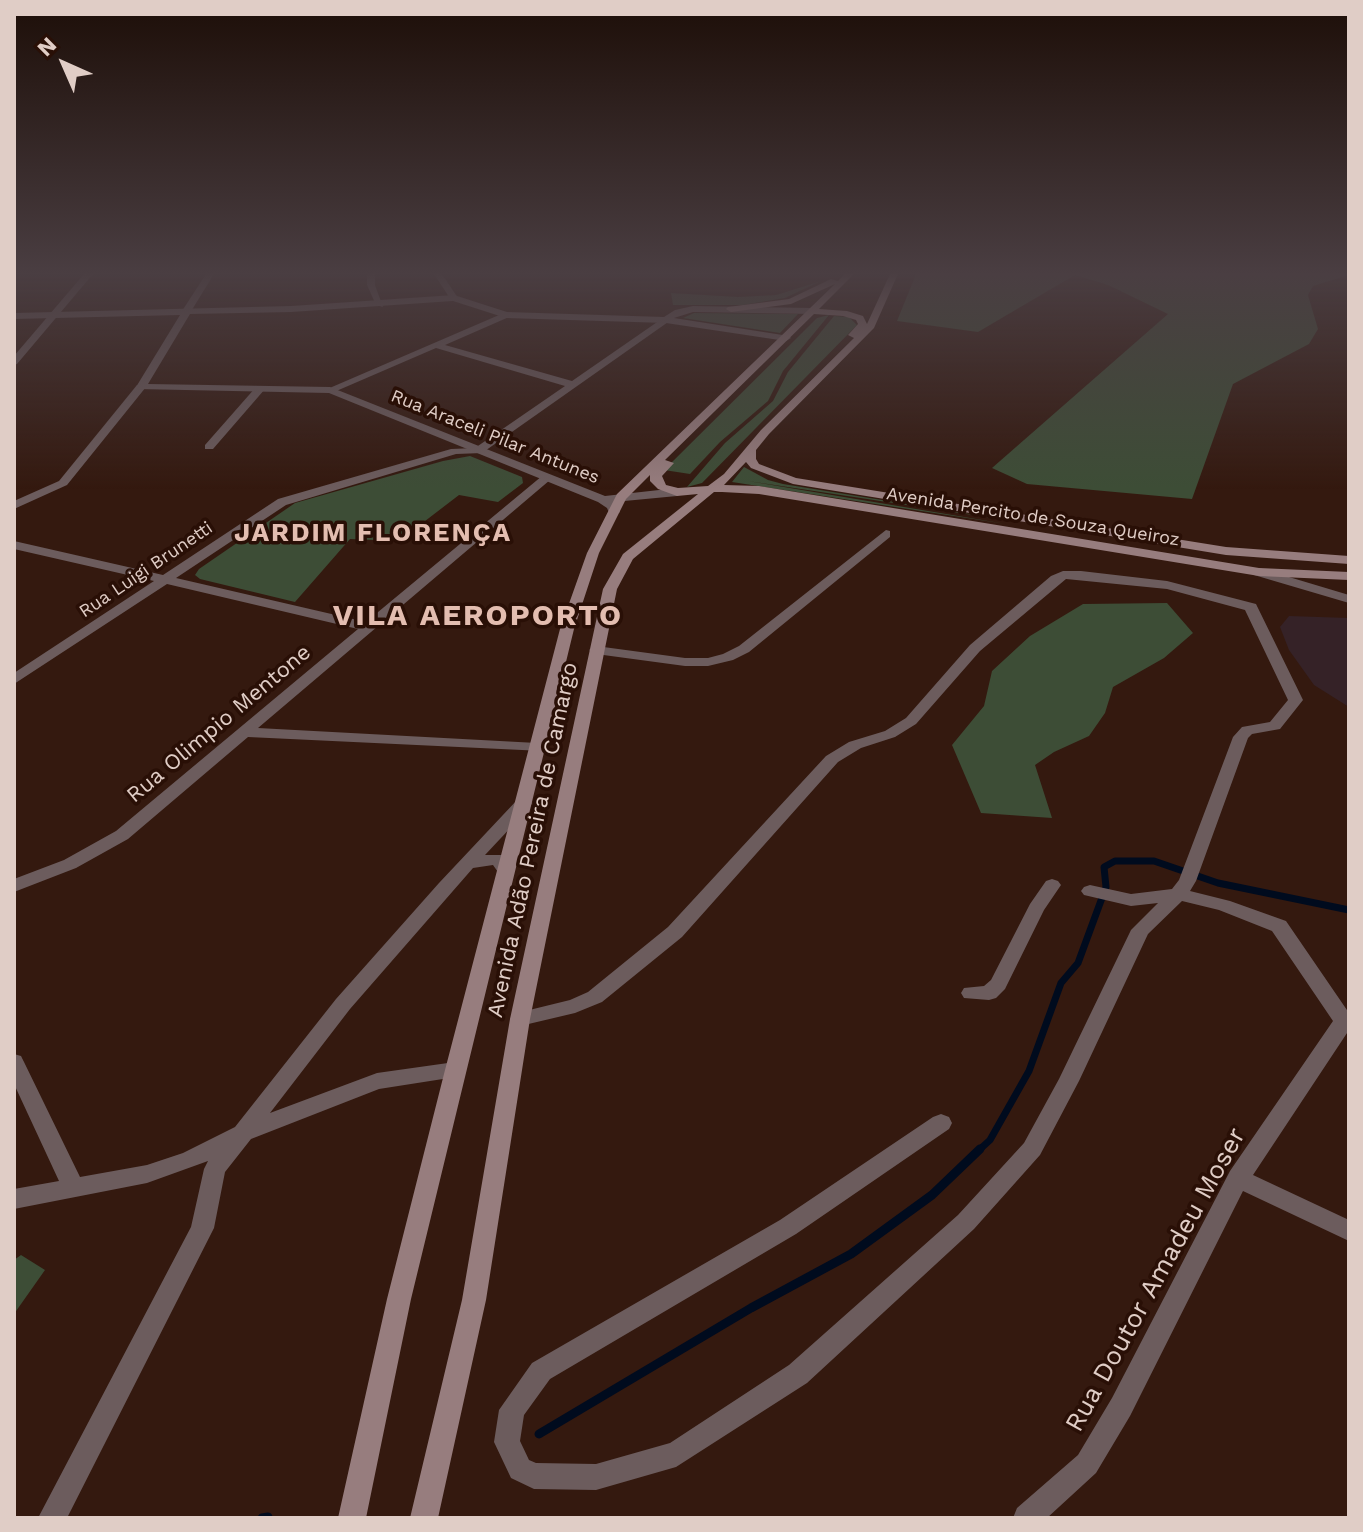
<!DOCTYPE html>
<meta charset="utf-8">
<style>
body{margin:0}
#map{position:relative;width:1363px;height:1532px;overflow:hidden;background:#34190f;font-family:"Work Sans",sans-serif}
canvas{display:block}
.frame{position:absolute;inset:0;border:16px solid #e0cdc6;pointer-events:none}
.north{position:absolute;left:24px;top:24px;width:80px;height:80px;-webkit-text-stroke:6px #290f06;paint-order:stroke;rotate:315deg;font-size:22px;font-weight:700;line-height:32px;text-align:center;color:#e0cdc6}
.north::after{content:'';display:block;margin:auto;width:28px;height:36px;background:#e0cdc6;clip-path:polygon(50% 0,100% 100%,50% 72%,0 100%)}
</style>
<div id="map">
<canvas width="1363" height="1532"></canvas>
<div class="frame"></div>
<div class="north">N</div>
</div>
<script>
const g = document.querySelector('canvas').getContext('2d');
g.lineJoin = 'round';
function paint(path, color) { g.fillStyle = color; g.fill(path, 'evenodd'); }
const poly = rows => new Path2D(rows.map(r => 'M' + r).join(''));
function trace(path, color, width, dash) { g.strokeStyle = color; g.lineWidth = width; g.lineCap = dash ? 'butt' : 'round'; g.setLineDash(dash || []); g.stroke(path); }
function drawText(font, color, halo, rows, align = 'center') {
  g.font = font + ' "Work Sans",sans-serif'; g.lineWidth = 7; g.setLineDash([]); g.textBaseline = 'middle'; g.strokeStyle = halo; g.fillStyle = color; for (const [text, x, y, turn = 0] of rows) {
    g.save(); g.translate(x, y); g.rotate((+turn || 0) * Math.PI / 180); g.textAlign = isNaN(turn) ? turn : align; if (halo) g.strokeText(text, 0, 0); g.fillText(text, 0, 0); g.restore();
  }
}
paint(poly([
 [1289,616,1349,618,1349,707,1314,685,1289,650,1280,627]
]), '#352227');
paint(poly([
 [916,274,1349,274,1349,275,1313,286,1308,295,1318,329,1309,344,1233,384,1192,499,1027,484,992,468,1168,314,1108,285,1075,275,978,332,897,321],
 [821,281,785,298,743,305,673,305,671,293,738,297,776,295],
 [694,313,798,314,780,333,683,318],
 [829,315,783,371,768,401,720,442,690,474,664,470,817,318],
 [834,316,849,317,857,325,702,483,687,487,725,443,773,401,788,372],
 [470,456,522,477,523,483,498,502,459,495,399,541,350,539,295,602,200,579,195,575,199,569,295,503,443,461],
 [744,467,768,480,783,484,1006,520,748,481,1006,524,732,482],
 [1167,603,1193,633,1164,658,1113,687,1105,713,1089,736,1054,752,1035,765,1052,818,981,813,952,745,984,706,992,671,1030,636,1083,604],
 [21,1255,45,1270,14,1314,14,1260]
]), '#3d4d36');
trace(poly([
 [978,1151,990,1140,1029,1071,1061,983,1078,963,1106,887,1104,867,1115,861,1154,861,1218,883,1349,910]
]), '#000b1e', 7);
trace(poly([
 [539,1434,751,1308,851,1254,932,1195,980,1149],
 [262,1518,268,1517]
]), '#000b1e', 9);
paint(poly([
 [84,274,93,274,17,364,14,365,14,356,84,274],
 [206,274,214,274,190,313,184,313,182,311,206,274],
 [367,274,375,274,375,285,383,307,376,305,367,285,367,274],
 [434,274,442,274,458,298,457,300,451,300,434,274],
 [506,312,511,315,509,317,445,345,572,381,663,318,671,320,482,453,456,454,286,505,176,578,366,622,542,476,550,476,550,480,258,728,537,743,543,745,545,748,543,751,248,737,128,839,76,868,14,892,14,879,64,860,116,831,358,629,167,584,14,684,14,673,154,581,14,549,14,541,163,575,278,499,451,449,475,448,565,386,436,348,334,392,325,390,506,312],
 [137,385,146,387,67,485,14,509,14,501,59,481,137,385],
 [256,387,265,389,213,449,205,449,205,445,256,387],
 [886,530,890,531,890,537,749,652,733,660,708,666,685,666,596,654,589,650,596,646,685,658,708,658,723,654,739,646,886,530],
 [1259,568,1349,595,1349,603,1254,575,1254,569,1259,568],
 [1081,571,1167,581,1256,604,1303,700,1280,729,1252,734,1248,738,1196,881,1190,891,1230,901,1286,921,1349,1013,1349,1030,1253,1175,1349,1220,1349,1241,1243,1191,1130,1416,1096,1473,1047,1518,1013,1518,1017,1508,1078,1455,1112,1398,1230,1171,1333,1021,1272,931,1219,910,1182,901,1148,934,1079,1081,1040,1155,974,1229,807,1383,676,1467,596,1490,534,1489,511,1478,494,1442,499,1410,532,1363,780,1220,933,1117,941,1114,949,1117,952,1123,949,1129,796,1234,550,1379,524,1415,520,1441,529,1460,536,1463,596,1464,670,1443,789,1365,958,1215,1024,1143,1059,1079,1131,930,1158,903,1131,906,1084,895,1081,891,1084,887,1090,885,1131,894,1172,889,1179,880,1233,737,1242,727,1270,722,1288,700,1245,610,1167,589,1066,579,980,651,916,724,895,737,861,748,838,762,682,937,602,1002,575,1013,520,1026,513,1024,510,1019,513,1014,570,1000,588,992,668,927,826,756,849,742,885,731,906,718,970,645,1051,576,1063,571,1081,571],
 [524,798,530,799,532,803,530,807,485,855,503,855,515,871,512,875,500,875,493,865,473,868,350,1009,270,1113,377,1073,455,1062,462,1064,465,1070,462,1076,379,1089,251,1139,225,1172,214,1228,67,1518,38,1518,191,1227,204,1169,208,1161,147,1183,14,1209,14,1189,59,1181,14,1084,14,1054,21,1056,24,1062,80,1177,147,1165,183,1153,235,1127,336,999,439,883,518,799,524,798],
 [1052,879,1058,881,1061,885,1044,910,1005,989,996,998,989,1000,964,998,961,993,964,988,984,986,991,980,1030,904,1046,881,1052,879]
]), '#6c5c5d');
paint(poly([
 [454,295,507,312,664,317,675,310,693,306,812,308,817,311,812,314,693,312,674,318,789,336,791,338,786,341,666,323,506,318,453,301,291,312,190,314,148,384,330,387,605,496,677,488,683,492,677,496,614,502,620,512,614,516,610,515,607,508,598,502,329,393,137,389,136,387,180,315,14,319,14,313,291,306,454,295]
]), '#6c5c5d');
paint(poly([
 [845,274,854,274,819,309,847,311,863,316,867,324,890,274,898,274,874,328,769,434,756,450,756,459,759,464,796,478,1226,547,1349,556,1349,564,1226,555,793,484,751,468,746,462,724,485,759,486,1259,568,1349,572,1349,580,1259,576,759,494,722,492,714,492,633,559,617,589,530,1019,486,1300,438,1518,410,1518,462,1300,510,1019,603,589,623,554,698,494,677,496,658,489,650,481,650,475,626,499,599,553,574,629,411,1299,366,1518,338,1518,387,1299,445,1070,560,629,587,553,617,494,835,284,791,304,731,312,726,309,728,307,789,299,831,279,838,281,845,274],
 [814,314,843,316,856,320,858,324,848,335,854,338,761,430,724,474,708,486,678,488,666,485,662,476,674,463,665,460,814,314]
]), '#977d7e');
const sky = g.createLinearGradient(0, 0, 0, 489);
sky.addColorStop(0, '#1d0e08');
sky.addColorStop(0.56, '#4a3e42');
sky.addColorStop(1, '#4a3e4200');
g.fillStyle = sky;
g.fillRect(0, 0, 1363, 489);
drawText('18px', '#e0cdc6', '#290f06', [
 ["Rua Araceli Pilar Antunes",495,437,22],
 ["Avenida Percito de Souza Queiroz",1033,517,9],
 ["Rua Luigi Brunetti",146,570,-34]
]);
drawText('22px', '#e0cdc6', '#290f06', [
 ["Rua Olimpio Mentone",219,724,-40],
 ["Avenida Adão Pereira de Camargo",533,840,-78]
]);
g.letterSpacing = '2px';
drawText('bold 26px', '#e3bdb0', '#290f06', [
 ["JARDIM FLORENÇA",373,533]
]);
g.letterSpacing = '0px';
drawText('26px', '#e0cdc6', '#290f06', [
 ["Rua Doutor Amadeu Moser",1156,1280,-61]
]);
g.letterSpacing = '2px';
drawText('bold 30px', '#e3bdb0', '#290f06', [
 ["VILA AEROPORTO",478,616]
]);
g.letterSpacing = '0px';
</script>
